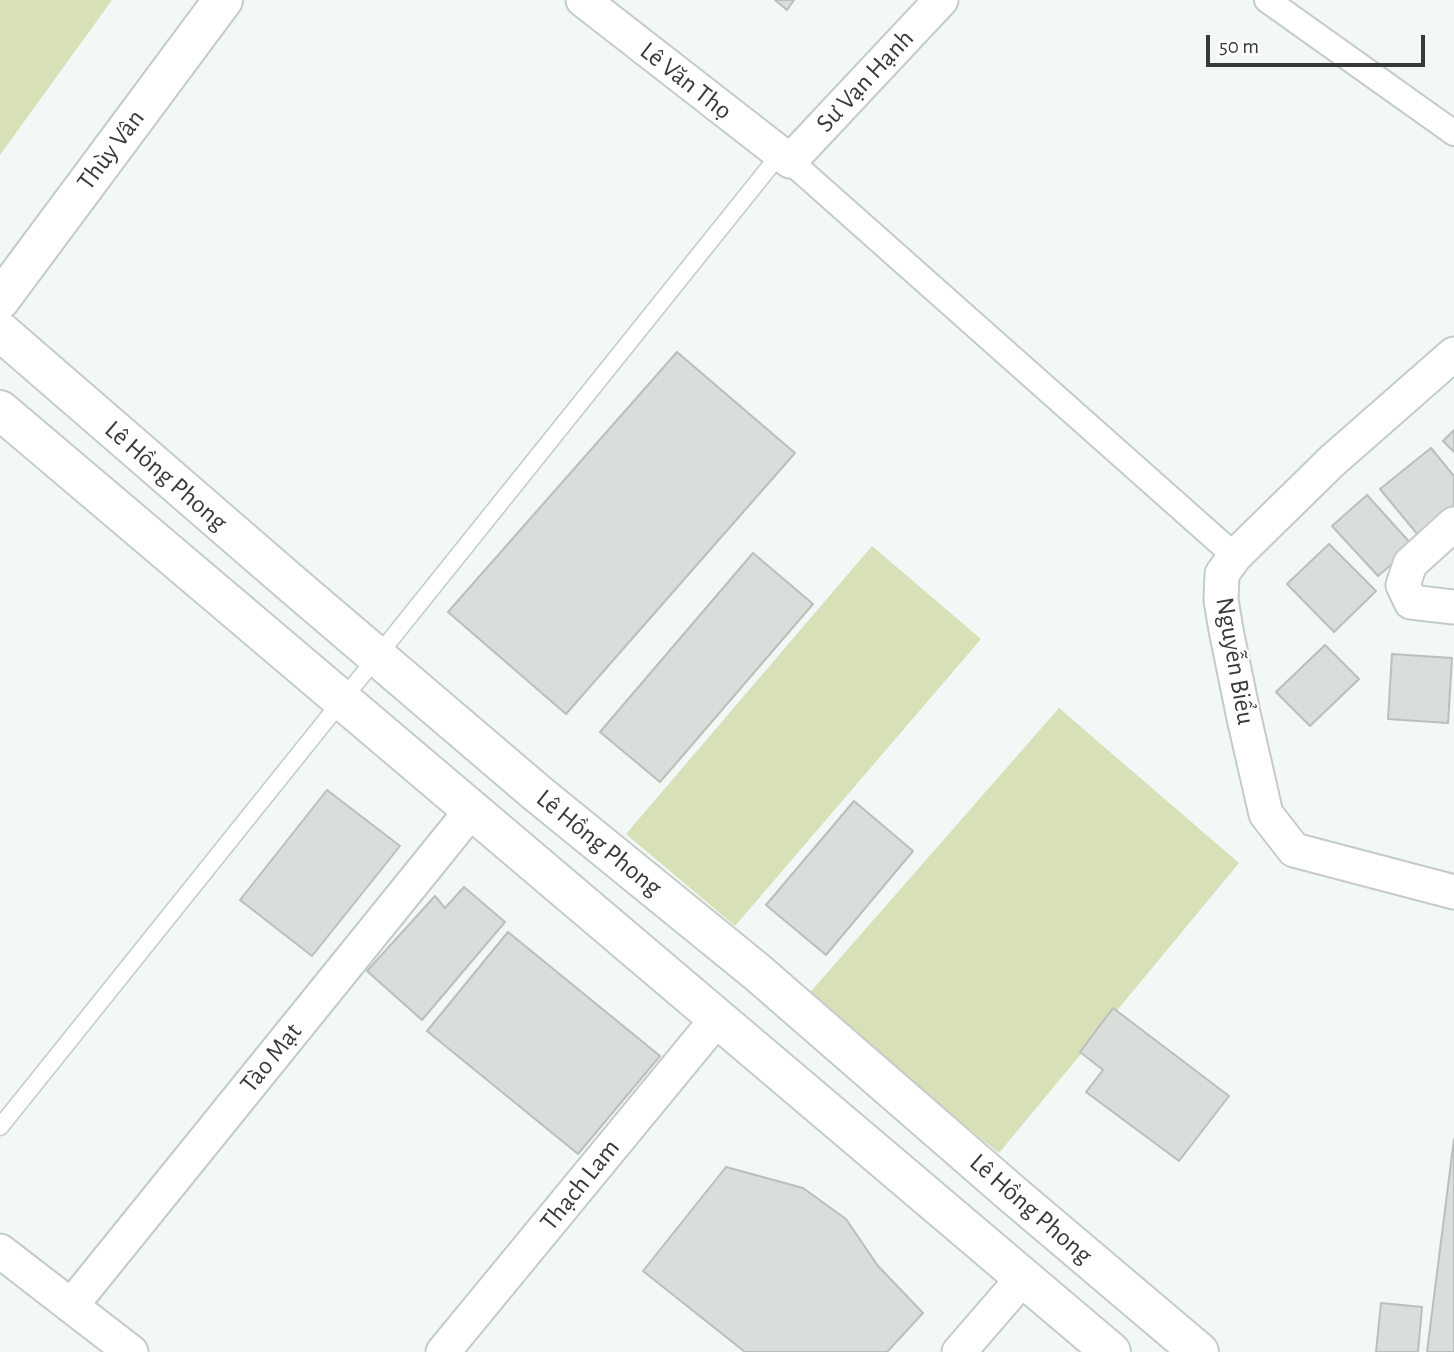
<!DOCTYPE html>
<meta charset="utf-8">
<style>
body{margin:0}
#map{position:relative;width:1454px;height:1352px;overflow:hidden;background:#f2f8f5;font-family:"Alegreya Sans",sans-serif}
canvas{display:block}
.scale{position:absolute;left:1206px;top:35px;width:219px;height:32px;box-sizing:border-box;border:4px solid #383a39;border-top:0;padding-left:9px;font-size:21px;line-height:24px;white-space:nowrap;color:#383a39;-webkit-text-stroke:5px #fff;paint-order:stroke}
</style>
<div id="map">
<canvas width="1454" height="1352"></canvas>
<div class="scale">50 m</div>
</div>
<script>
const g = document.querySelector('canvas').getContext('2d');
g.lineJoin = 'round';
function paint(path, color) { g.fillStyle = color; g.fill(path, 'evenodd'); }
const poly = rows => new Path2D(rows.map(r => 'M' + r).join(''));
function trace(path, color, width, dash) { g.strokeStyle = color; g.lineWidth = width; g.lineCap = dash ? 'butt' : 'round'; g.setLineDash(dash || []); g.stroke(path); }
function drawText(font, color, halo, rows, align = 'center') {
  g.font = font + ' "Alegreya Sans",sans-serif'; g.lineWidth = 5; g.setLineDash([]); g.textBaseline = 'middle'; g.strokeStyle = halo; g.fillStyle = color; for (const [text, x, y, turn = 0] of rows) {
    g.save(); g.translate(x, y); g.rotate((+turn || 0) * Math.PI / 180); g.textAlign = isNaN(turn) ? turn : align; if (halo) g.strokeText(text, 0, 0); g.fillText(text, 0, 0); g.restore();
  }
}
paint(poly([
 [0,0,112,0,0,155],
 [872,546,981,639,735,926,626,834],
 [1059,708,1239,863,999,1153,806,997]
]), '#d8e0b8');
const building = poly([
 [775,0,794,0,787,10,775,0],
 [677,352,795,453,566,714,448,612,677,352],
 [1454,430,1454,452,1443,441,1454,430],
 [1431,448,1454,476,1454,505,1418,535,1380,489,1431,448],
 [1367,495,1413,546,1378,576,1332,526,1367,495],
 [1329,544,1376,591,1334,632,1287,584,1329,544],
 [753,553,813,604,660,782,600,732,753,553],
 [1325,645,1359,679,1310,726,1276,692,1325,645],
 [1392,654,1452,658,1448,723,1388,719,1392,654],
 [327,790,400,846,312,956,240,900,327,790],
 [854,801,913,851,826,955,766,905,854,801],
 [464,887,505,922,422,1020,367,971,435,896,445,908,464,887],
 [508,932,660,1056,578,1154,427,1031,508,932],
 [1113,1008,1229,1096,1179,1161,1086,1092,1103,1070,1080,1052,1113,1008],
 [1454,1139,1454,1352,1427,1352,1454,1139],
 [726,1167,803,1188,846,1219,878,1266,923,1313,887,1352,745,1352,643,1271,726,1167],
 [1381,1303,1422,1307,1418,1352,1376,1352,1381,1303]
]);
paint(building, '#dadeda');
trace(building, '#bbbfbb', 2);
const service = poly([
 [0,1127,780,154]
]);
const pedestrian = poly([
 [1267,0,1454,133],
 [790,161,1235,556]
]);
const minor = poly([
 [583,0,790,161,941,0],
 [1454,354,1332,461,1235,556,1222,574,1221,600,1226,630,1244,718,1266,814,1294,850,1454,892],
 [1454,524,1410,564,1403,585,1411,602,1454,607],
 [0,1251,131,1352],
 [71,1306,471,811],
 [443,1352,717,1019],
 [959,1352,1023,1278]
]);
const primary = poly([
 [0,300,223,0],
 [0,331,292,584,537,793,757,972,1010,1192,1199,1352],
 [0,410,1111,1352]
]);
trace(service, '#c5cbc8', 19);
trace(pedestrian, '#c5cbc8', 28);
trace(minor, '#c5cbc8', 37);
trace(primary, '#c5cbc8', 42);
trace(service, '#fff', 16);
trace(pedestrian, '#fff', 24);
trace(minor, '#fff', 33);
trace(primary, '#fff', 38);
drawText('26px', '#383a39', '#fff', [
 ["Lê Văn Thọ",686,81,38],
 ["Sư Vạn Hạnh",865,81,-47],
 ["Thùy Vân",111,150,-53],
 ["Lê Hồng Phong",166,476,41],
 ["Nguyễn Biểu",1235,661,80],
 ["Lê Hồng Phong",599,843,39],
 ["Tào Mạt",271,1058,-51],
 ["Thạch Lam",580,1185,-51],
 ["Lê Hồng Phong",1031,1209,41]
]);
</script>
